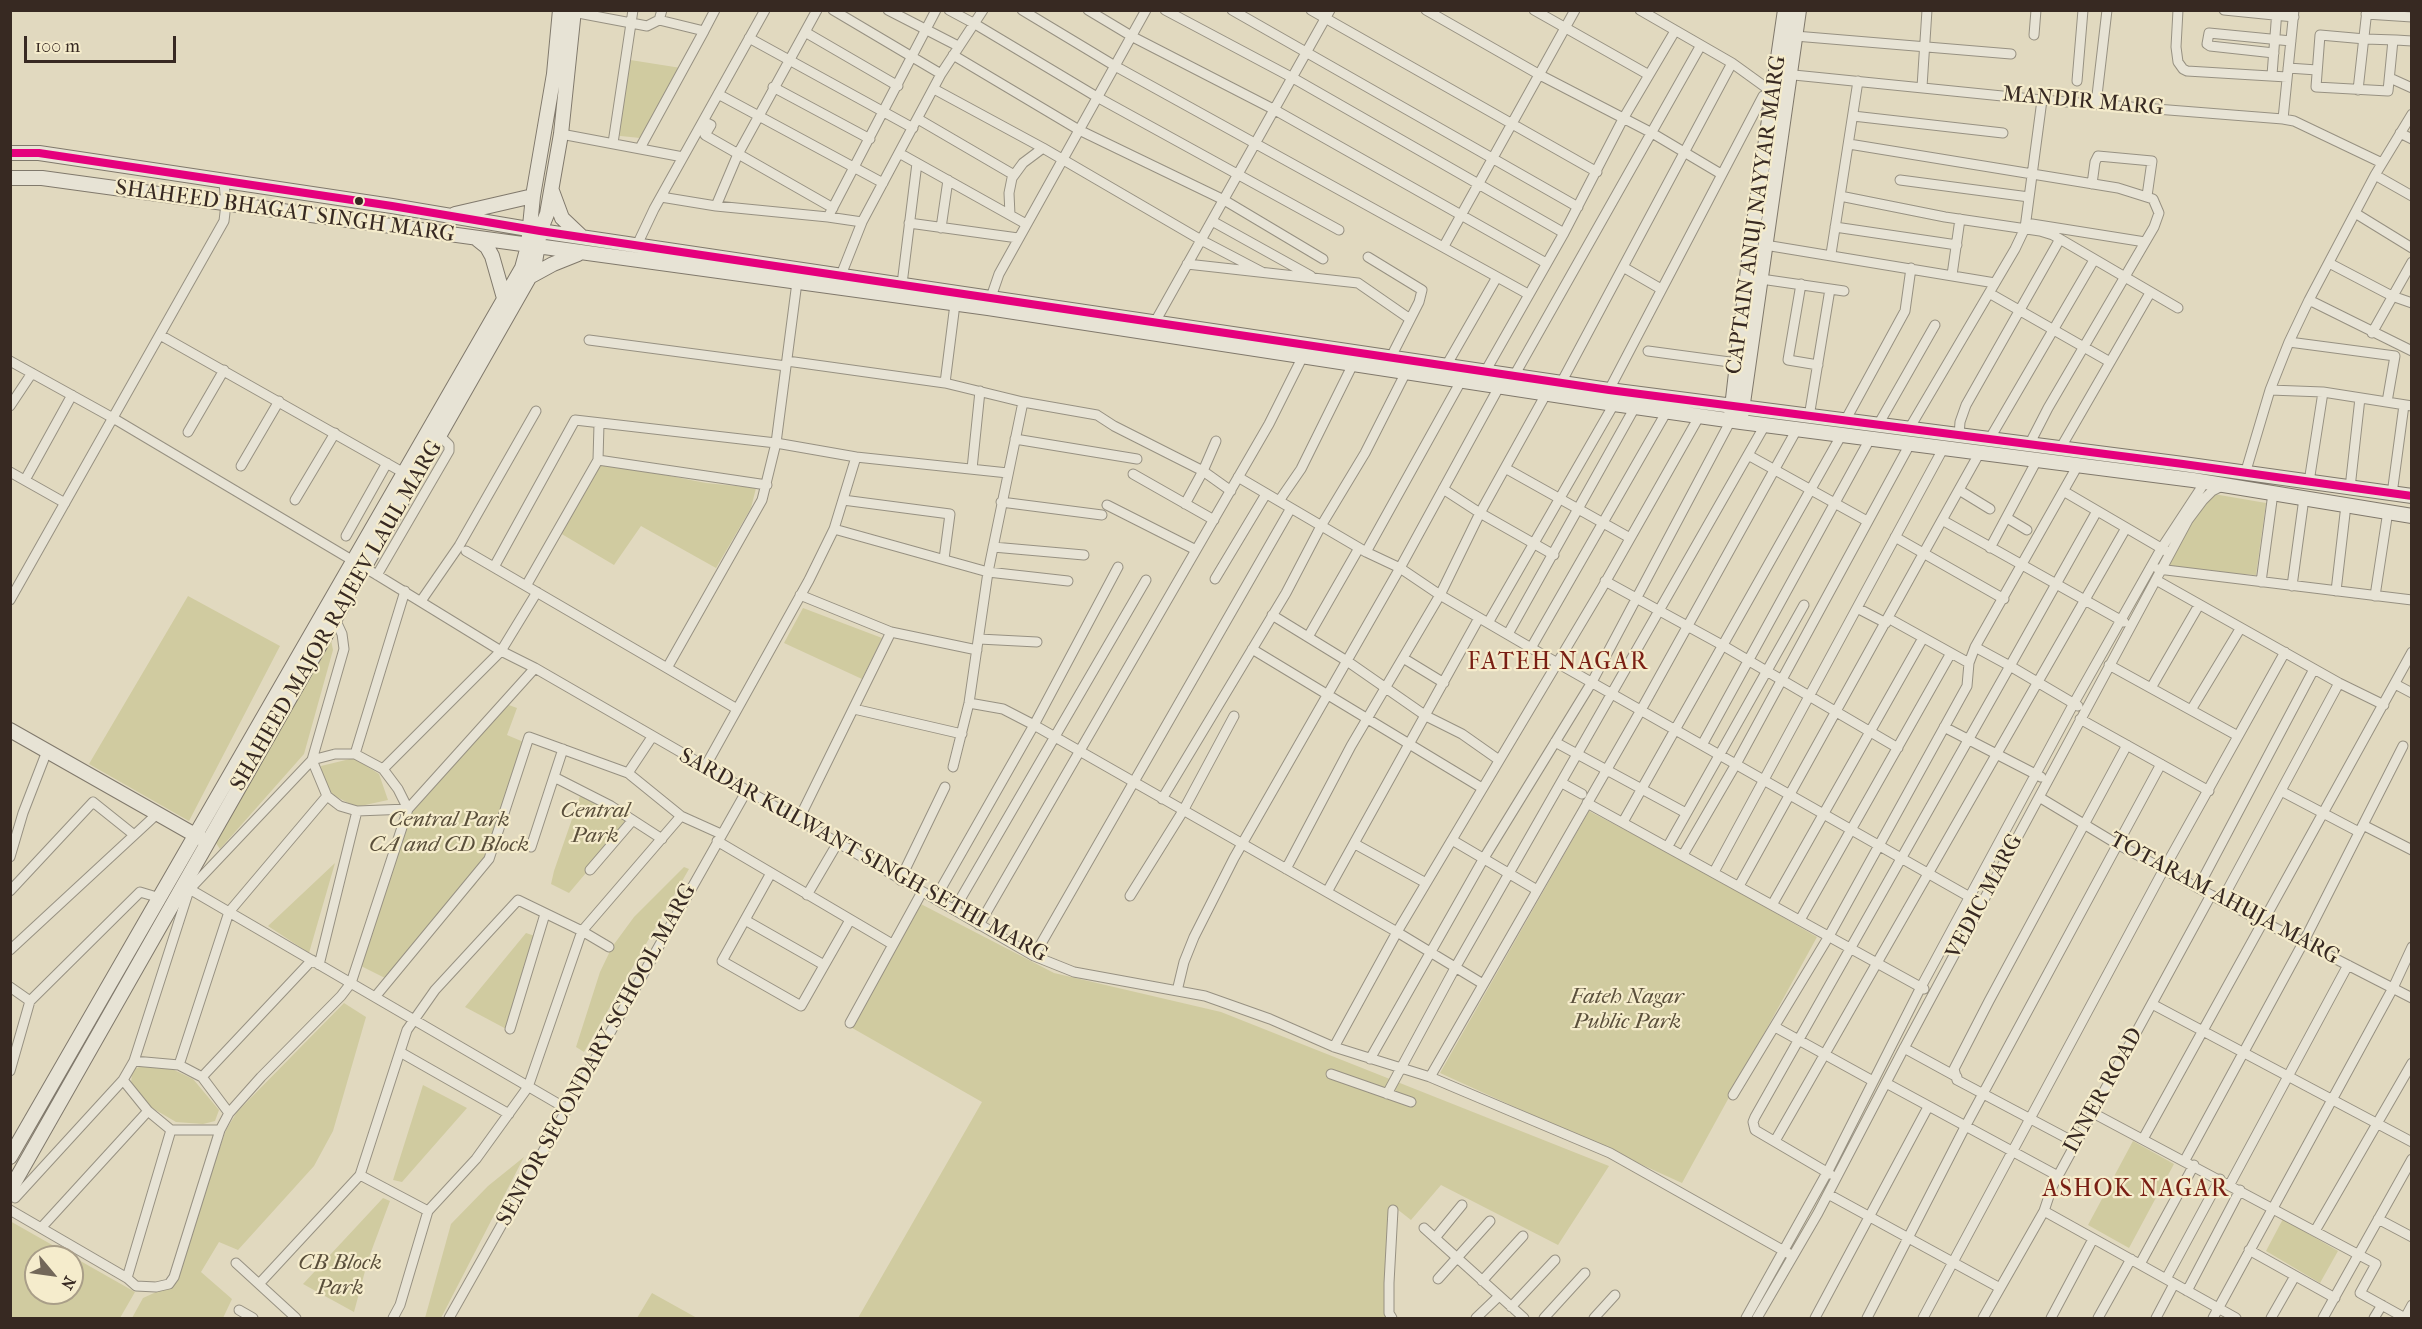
<!DOCTYPE html>
<style>
body{margin:0}
#map{position:relative;width:2422px;height:1329px;overflow:hidden;background:#e1d9bf;font-family:"IM FELL French Canon",serif}
canvas{display:block}
.frame{position:absolute;inset:0;border:12px solid #372922;pointer-events:none}
.north{position:absolute;left:24px;top:1245px;width:60px;height:60px;box-sizing:border-box;background:#f5eccc;border:2px solid #a99e88;border-radius:50%;rotate:119deg;font-size:16px;font-weight:700;line-height:24px;text-align:center;color:#372922}
.north::after{content:'';display:block;margin:auto;width:21px;height:27px;background:#726759;clip-path:polygon(50% 0,100% 100%,50% 72%,0 100%)}
.scale{position:absolute;left:24px;top:36px;width:152px;height:27px;box-sizing:border-box;border:3px solid #372922;border-top:0;padding-left:8px;font-size:18px;line-height:21px;white-space:nowrap;color:#372922;-webkit-text-stroke:4px #f5eccc;paint-order:stroke}
</style>
<div id="map">
<canvas width="2422" height="1329"></canvas>
<div class="frame"></div>
<div class="north">N</div>
<div class="scale">100 m</div>
</div>
<script>
const g = document.querySelector('canvas').getContext('2d');
g.lineJoin = 'round';
function paint(path, color) { g.fillStyle = color; g.fill(path, 'evenodd'); }
const poly = rows => new Path2D(rows.map(r => 'M' + r).join(''));
function trace(path, color, width, dash) { g.strokeStyle = color; g.lineWidth = width; g.lineCap = dash ? 'butt' : 'round'; g.setLineDash(dash || []); g.stroke(path); }
function drawText(font, color, halo, rows, align = 'center') {
  g.font = font + ' "IM FELL French Canon",serif'; g.lineWidth = 4.5; g.setLineDash([]); g.textBaseline = 'middle'; g.strokeStyle = halo; g.fillStyle = color; for (const [text, x, y, turn = 0] of rows) {
    g.save(); g.translate(x, y); g.rotate((+turn || 0) * Math.PI / 180); g.textAlign = isNaN(turn) ? turn : align; if (halo) g.strokeText(text, 0, 0); g.fillText(text, 0, 0); g.restore();
  }
}
paint(poly([
 [624,59,681,68,640,138,611,135],
 [598,462,706,483,756,488,751,508,716,568,641,526,614,565,560,533],
 [2208,493,2266,503,2256,575,2161,568,2179,518],
 [188,596,280,646,189,821,89,764],
 [803,608,882,638,862,679,784,643],
 [331,640,333,650,304,754,220,849,216,843],
 [506,704,517,708,507,735,526,743,492,859,475,885,387,979,359,965,407,808],
 [354,758,379,774,388,800,356,807,331,794,322,776,321,766],
 [580,796,596,799,630,821,569,893,551,884,554,871],
 [1589,811,1701,870,1817,937,1682,1183,1440,1073],
 [335,863,309,953,268,926],
 [684,867,689,869,584,1052,576,1047,600,972,612,947,634,917],
 [917,902,1054,973,1221,1012,1609,1166,1558,1245,1441,1185,1411,1220,1397,1209,1390,1232,1388,1318,858,1318,982,1102,847,1025],
 [526,933,535,936,536,958,526,992,510,1031,465,1007],
 [344,1003,366,1017,333,1131,314,1166,238,1250,219,1242,201,1272,232,1299,223,1318,132,1318,143,1298,176,1283,177,1273,226,1130,237,1112],
 [144,1065,170,1068,193,1079,219,1110,215,1121,203,1124,176,1122,137,1099,131,1085,132,1070],
 [423,1085,467,1108,402,1182,393,1180],
 [2133,1141,2174,1164,2129,1248,2088,1225],
 [524,1157,441,1318,425,1318,451,1224,488,1186],
 [383,1198,390,1201,368,1260,354,1312,303,1284],
 [2283,1219,2338,1251,2320,1283,2266,1251],
 [10,1221,135,1292,120,1318,11,1318],
 [36,1257,72,1257,72,1293,36,1293],
 [652,1293,697,1318,637,1318]
]), '#d0cba0');
const street = poly([
 [833,10,941,74],
 [888,10,958,46],
 [949,10,975,24,1097,97,1339,230],
 [1022,10,1115,66,1528,294],
 [1088,10,1133,37,1275,110,1546,263],
 [1165,10,1293,78,1564,233],
 [1232,10,1578,207],
 [1311,10,1597,172],
 [1426,10,1540,75,1652,133,1721,174],
 [1534,10,1649,75],
 [1640,10,1732,63,1768,89,1777,90],
 [2178,10,2176,47,2178,62,2183,69,2187,71,2287,77],
 [2224,10,2294,17],
 [573,12,647,26,659,20,662,10],
 [2366,14,2412,17],
 [659,20,704,31,715,10],
 [805,32,898,86],
 [2034,35,2036,10],
 [1795,36,2011,54],
 [749,38,913,128],
 [2393,40,2388,91,2316,87,2320,35,2365,39,2396,40,2412,41],
 [2274,53,2210,46,2207,44,2209,33,2291,41],
 [953,55,1079,130,1224,200,1323,259],
 [2288,68,2317,70],
 [1784,74,2042,100,2283,119,2294,121,2382,163],
 [2272,75,2277,10],
 [2390,78,2412,88],
 [2077,81,2083,10],
 [773,87,870,139],
 [1922,87,1927,10],
 [934,89,1043,148,1201,240,1262,272],
 [2358,90,2367,10],
 [718,94,883,183],
 [2096,104,2107,10],
 [1853,116,2003,133],
 [918,119,1014,175],
 [2283,119,2294,10],
 [703,121,711,125,705,135,833,208],
 [2400,133,2412,139],
 [561,134,683,157],
 [613,143,633,10],
 [1849,144,2118,188,2153,199,2159,213,2154,227,2048,408,2029,445],
 [640,148,704,31],
 [899,153,1026,224],
 [2375,175,2412,196],
 [1900,180,2029,197],
 [2092,184,2095,162,2098,156,2152,161,2147,196],
 [1840,196,1945,217,2040,231,2053,235,2178,308],
 [661,197,716,206,828,217],
 [716,206,738,154,817,10],
 [2355,213,2412,248],
 [1010,215,1009,193,1012,178,1023,163,1043,148],
 [1212,221,1311,276],
 [862,222,828,217,936,10],
 [909,223,1018,238],
 [2032,224,2145,242],
 [1835,227,1957,245],
 [941,228,948,180],
 [637,245,654,209,765,10],
 [1765,245,1995,283],
 [1444,246,1575,10],
 [1831,254,1858,81],
 [1368,257,1422,290,1419,302,1391,357],
 [2329,263,2392,296,2412,303],
 [1187,264,1358,283,1410,319],
 [1623,267,1661,289],
 [841,275,862,222,941,74,983,10],
 [1952,275,1960,219],
 [1761,279,1844,291],
 [902,284,917,163],
 [1801,284,1788,360,1818,365],
 [1989,293,2110,362],
 [2309,300,2412,351],
 [989,303,999,274,1146,10],
 [1155,322,1330,10],
 [2372,333,2412,262],
 [160,335,404,473],
 [589,340,786,366],
 [2289,342,2395,356,2387,402],
 [1648,351,1737,363],
 [10,361,113,418,377,575,501,651,535,668,1034,956,1074,972,1205,996,1270,1019,1334,1047,1430,1077,1610,1153,1793,1256],
 [787,361,945,383,1023,402,1097,415,1114,426,1203,471,1231,491],
 [1446,366,1497,277],
 [1485,372,1564,233,1623,119,1675,31],
 [1514,376,1701,45],
 [945,383,955,304],
 [1561,383,1732,63],
 [1609,390,1763,96],
 [2270,390,2323,392,2412,406],
 [10,406,32,373],
 [1809,417,1830,289],
 [1845,421,1905,311,1911,268],
 [1878,425,1935,325],
 [1909,429,2015,249,2025,228,2042,100],
 [188,432,224,370],
 [1959,436,1960,422,1966,405,2060,239],
 [1015,439,1137,459],
 [1989,440,2094,260],
 [2060,449,2150,293],
 [1748,455,1867,521],
 [856,457,1008,473],
 [598,460,767,485],
 [241,466,279,401],
 [1505,468,1630,538],
 [972,469,980,391],
 [10,472,65,503],
 [1133,474,1214,520],
 [2245,474,2270,390,2289,342,2309,300,2375,175,2412,114],
 [1238,477,1366,552,1400,568,1440,595,1531,648,1975,900],
 [25,480,72,395],
 [2309,482,2323,392],
 [2350,488,2360,398],
 [1443,489,1480,513,1554,555],
 [1959,490,1990,509],
 [2065,492,2166,551],
 [2392,494,2404,405],
 [295,500,335,433],
 [843,500,950,514,944,559],
 [1279,501,1301,469,1353,364],
 [1001,502,1102,515],
 [1185,504,1203,471,1216,441],
 [1107,505,1196,550],
 [2007,518,2027,530],
 [1942,520,1980,452],
 [834,529,988,572,1068,581],
 [346,536,387,463],
 [1895,537,2004,599],
 [993,547,1084,555],
 [1990,548,2037,460],
 [466,551,667,668],
 [1366,552,1461,381],
 [494,567,575,420,776,443,856,457,834,529,809,580,705,767],
 [2158,569,2412,600],
 [377,575,449,451,449,445,440,436],
 [1215,579,1266,494],
 [2156,580,2339,683,2384,705],
 [1605,581,1722,645,1898,748],
 [2261,582,2273,493],
 [526,586,598,460,599,424],
 [2292,586,2304,498],
 [2336,591,2346,505],
 [800,595,891,632,977,650],
 [2375,596,2388,511],
 [10,600,224,221,226,204,224,183],
 [421,601,459,546,536,411],
 [1857,608,1886,623],
 [1272,615,1347,661,1426,716,1462,734,1499,760],
 [1888,618,1969,663],
 [1488,623,1614,404],
 [1508,634,1635,407],
 [1308,637,1359,548],
 [979,639,1037,642],
 [1975,647,2010,666,2097,511],
 [1531,648,1667,411],
 [1252,649,1482,788],
 [1403,658,1444,683],
 [2109,665,2238,736],
 [2395,684,2412,693],
 [2151,688,2199,605],
 [969,703,1003,709,1034,725,1397,932,1334,1047],
 [737,709,667,668,762,500,776,443,797,282],
 [854,709,962,734],
 [2191,710,2240,629],
 [2080,719,2209,791],
 [1944,727,2041,777],
 [652,737,628,773,681,816],
 [1555,742,1686,813],
 [1702,745,1871,437],
 [335,754,355,754,383,769,398,789,408,809,357,811,340,806,327,796,312,760,335,754],
 [355,754,405,591],
 [953,767,969,703,988,572,1023,402],
 [383,769,501,651,537,592],
 [554,777,611,806,662,839],
 [1562,783,1582,794],
 [2281,791,2359,832],
 [2039,797,2117,844,2211,895,2412,998],
 [1162,799,1286,593,1321,526,1365,453,1406,372],
 [1587,803,1924,989],
 [798,821,891,632],
 [1623,822,1842,434],
 [2363,825,2412,850],
 [1452,840,1537,890],
 [717,841,892,944],
 [1355,844,1426,883],
 [1668,846,1804,605],
 [531,847,563,749],
 [1683,855,1736,764,1911,442],
 [10,857,23,813,47,751],
 [1286,869,1351,746,1440,595,1480,513,1546,394],
 [590,870,632,821],
 [1714,872,1944,447],
 [771,873,722,961,801,1006,850,920],
 [900,880,945,787],
 [1739,886,1942,520,2124,622],
 [186,887,567,1109],
 [2198,888,2314,669],
 [10,891,93,802,133,834],
 [1327,892,1479,618],
 [807,895,837,844],
 [1130,896,1183,811,1234,716],
 [935,899,1034,725,1118,567],
 [2222,900,2339,683],
 [1772,905,1923,638],
 [954,910,1146,580],
 [745,920,824,965],
 [1800,920,1951,653],
 [979,925,1269,424,1303,356],
 [10,950,157,814],
 [1034,956,1291,508],
 [312,960,202,1077,229,1113,261,1077,341,996,351,983,408,809,535,668],
 [319,965,357,811],
 [1483,984,1397,932,1602,588,1700,415],
 [10,987,30,1001,140,892,160,898],
 [1177,991,1184,962,1194,937,1234,858,1400,568,1499,387],
 [375,997,489,859,529,737,628,773],
 [2152,1004,2412,1142],
 [850,1023,922,892],
 [1775,1027,1873,1081],
 [510,1029,545,914],
 [1904,1048,1957,1077],
 [400,1052,509,1114],
 [1370,1059,1484,858,1592,682,1731,420],
 [134,1061,179,1065,202,1077],
 [179,1065,229,912,327,796],
 [10,1071,30,1001],
 [1331,1074,1411,1102],
 [1430,1077,1641,710,1797,429],
 [1886,1083,2058,1176],
 [1387,1094,1455,968,1765,425],
 [1733,1095,1829,936,1967,686,1969,663,1975,647,2078,465],
 [2093,1113,2376,1264,2360,1293,2405,1318],
 [171,1130,127,1278,136,1286,156,1287,169,1284,174,1277,220,1130,229,1113],
 [220,1130,171,1130,148,1111,123,1080,134,1061,189,890,312,760,344,649,342,634,336,621],
 [2143,1139,2412,652],
 [1775,1141,2126,528],
 [2076,1143,1957,1080,1954,1069,1989,1001,2127,745],
 [2185,1160,2303,943,2403,746],
 [1830,1174,1755,1130,1753,1122,1755,1117,2010,666,2078,706],
 [360,1175,428,1211],
 [2230,1184,2348,965],
 [1828,1194,2000,1288],
 [15,1198,123,1080],
 [10,1210,127,1278],
 [2044,1211,2236,1318],
 [2378,1219,2412,1237],
 [41,1228,148,1111],
 [1424,1228,1524,1318],
 [2315,1231,2412,1063],
 [1435,1238,1462,1205],
 [2249,1250,2335,1298],
 [236,1263,296,1318],
 [2140,1264,2194,1165],
 [1438,1279,1490,1221],
 [2166,1279,2220,1179],
 [1482,1281,1523,1236],
 [259,1284,360,1175,407,1030,435,990,518,900,582,931,609,947],
 [2187,1291,2240,1190],
 [1511,1307,1555,1260],
 [239,1310,253,1318],
 [393,1318,400,1305,428,1211,476,1159,528,1087,582,931,681,816,721,834],
 [449,1318,746,792],
 [1392,1318,1389,1313,1389,1283,1393,1210],
 [1476,1318,1499,1296],
 [1544,1318,1585,1273],
 [1594,1318,1615,1295],
 [1746,1318,1829,1169,1921,987,2074,703,2161,549,2205,482],
 [1757,1318,1818,1213,1902,1052,2188,520,2203,500,2212,491,2224,485],
 [1815,1318,1928,1107],
 [1867,1318,1965,1127,2161,764],
 [1923,1318,2164,869,2285,652],
 [1983,1318,2044,1211,2052,1187,2211,895],
 [2051,1318,2093,1239],
 [2098,1318,2131,1259],
 [2156,1318,2174,1284],
 [2213,1318,2393,988,2412,947],
 [2271,1318,2295,1276],
 [2323,1318,2412,1159],
 [2374,1318,2382,1305],
 [2405,1318,2412,1305]
]);
const secondary = poly([
 [10,153,39,153,392,206,540,231,1609,390,2183,464,2412,496],
 [10,178,42,178,988,308,1614,404,1741,422,2193,480,2412,516],
 [552,191,562,218,581,236],
 [455,214,533,196],
 [477,239,487,247,492,256,504,298],
 [531,276,553,264,578,254],
 [1731,416,1751,243,1785,10],
 [1741,417,1799,10],
 [10,730,202,839],
 [10,1157,522,268,528,246,533,196,554,74,560,10],
 [10,1190,534,269,540,231,547,214,561,134,574,10]
]);
trace(street, '#979182', 11);
trace(secondary, '#80796c', 16);
trace(street, '#e7e3d5', 9);
trace(secondary, '#e7e3d5', 14);
trace(poly([
 [10,153,39,153,392,206,540,231,1609,390,2183,464,2412,496]
]), '#e5007d', 8);
for (const [x, y, r, color] of [
 [359,201,5,"#372922"]
]) { const dot = new Path2D(); dot.arc(x, y, r, 0, 2 * Math.PI); g.fillStyle = color; g.fill(dot); trace(dot, '#f5eccc', 2); }
drawText('22px', '#372922', '#f5eccc', [
 ["MANDIR MARG",2083,102,5],
 ["SHAHEED BHAGAT SINGH MARG",285,212,8],
 ["CAPTAIN ANUJ NAYYAR MARG",1757,215,-82],
 ["SHAHEED MAJOR RAJEEV LAUL MARG",337,616,-60],
 ["SARDAR KULWANT SINGH SETHI MARG",863,856,29],
 ["VEDIC MARG",1985,897,-62],
 ["TOTARAM AHUJA MARG",2224,899,28],
 ["SENIOR SECONDARY SCHOOL MARG",597,1055,-61],
 ["INNER ROAD",2104,1091,-61]
]);
drawText('italic 22px', '#5a4f3b', '#f5eccc', [
 ["Central",595,812],
 ["Park",595,837],
 ["Central Park",449,821],
 ["CA and CD Block",449,846],
 ["Fateh Nagar",1627,998],
 ["Public Park",1627,1023],
 ["CB Block",340,1264],
 ["Park",340,1289]
]);
g.letterSpacing = '1.5px';
drawText('24px', '#7a1f14', '#f5eccc', [
 ["FATEH NAGAR",1558,663],
 ["ASHOK NAGAR",2136,1190]
]);
g.letterSpacing = '0px';
</script>
